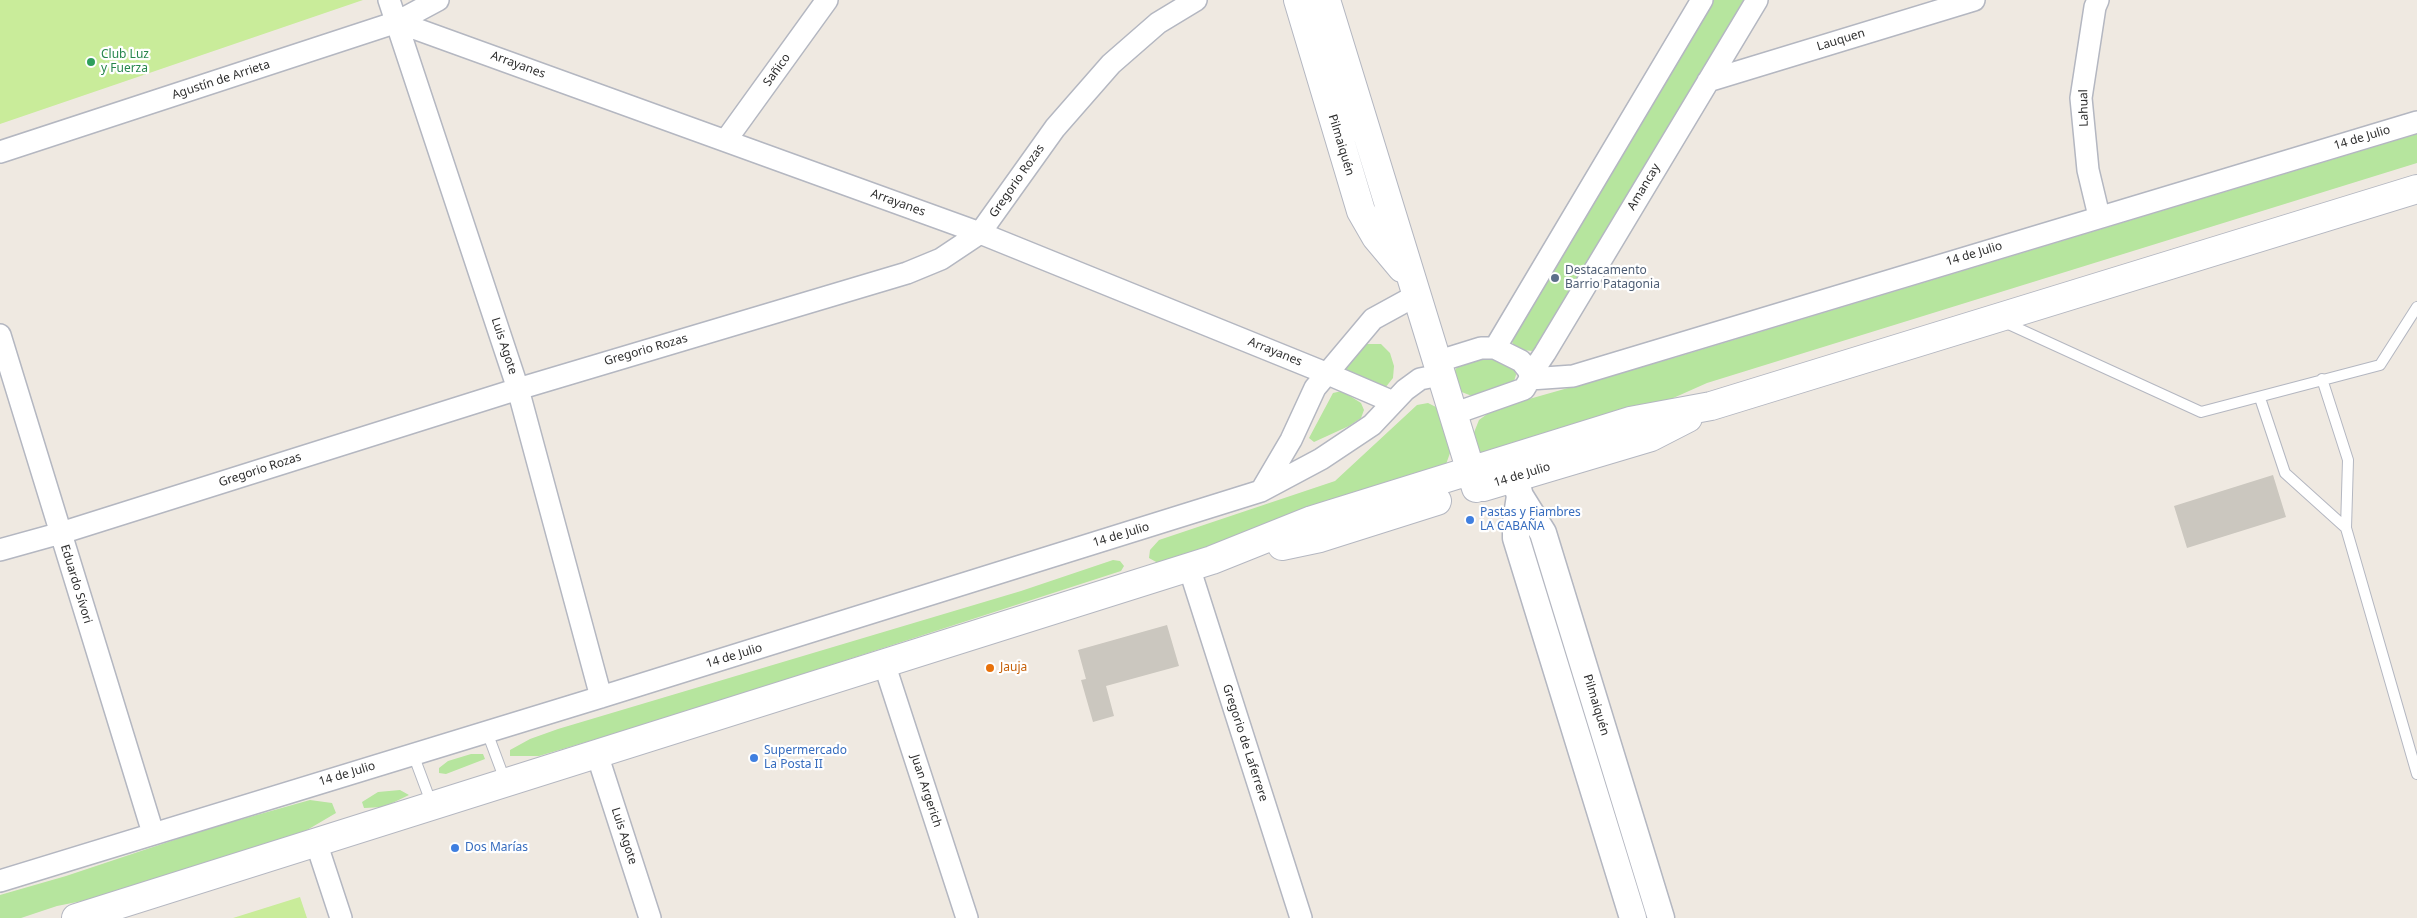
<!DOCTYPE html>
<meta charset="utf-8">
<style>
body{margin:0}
canvas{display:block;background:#efe9e1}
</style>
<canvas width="2417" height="918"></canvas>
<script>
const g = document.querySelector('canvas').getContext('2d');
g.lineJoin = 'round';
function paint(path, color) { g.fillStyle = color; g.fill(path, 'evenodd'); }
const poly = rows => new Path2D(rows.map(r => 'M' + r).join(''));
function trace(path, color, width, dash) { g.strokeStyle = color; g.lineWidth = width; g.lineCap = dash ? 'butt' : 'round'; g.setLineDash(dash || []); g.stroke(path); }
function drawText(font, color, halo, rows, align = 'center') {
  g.font = font + ' "Noto Sans",sans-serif'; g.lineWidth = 4.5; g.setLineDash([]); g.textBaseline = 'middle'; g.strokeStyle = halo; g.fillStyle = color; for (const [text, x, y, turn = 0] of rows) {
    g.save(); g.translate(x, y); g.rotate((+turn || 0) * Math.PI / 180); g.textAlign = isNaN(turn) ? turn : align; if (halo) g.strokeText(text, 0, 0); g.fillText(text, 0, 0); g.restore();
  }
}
paint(poly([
 [1714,0,1747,0,1537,347,1533,351,1521,350,1516,348,1512,342,1514,335],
 [2417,134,2417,163,1707,383,1635,415,1480,456,1473,435,1479,420,1494,409,1670,359],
 [1362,344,1381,344,1390,353,1394,366,1393,378,1385,388,1345,370,1344,362],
 [1490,356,1515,368,1516,375,1514,381,1510,385,1472,396,1459,391,1453,376,1455,370,1460,364],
 [1342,391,1361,403,1364,410,1361,418,1349,426,1314,442,1309,438,1333,393],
 [1428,403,1438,408,1450,453,1444,470,1158,563,1149,558,1150,550,1159,540,1335,481,1417,405],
 [1113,560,1120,561,1124,566,1121,571,667,718,539,756,510,756,510,750,530,739,558,729,1021,591],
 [471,754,483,754,485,759,446,774,439,773,439,768,448,761],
 [400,790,409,795,384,807,364,808,362,802,378,792],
 [310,800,332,803,336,813,302,833,102,897,57,906,21,918,0,918,0,895,66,876,207,829]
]), '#b6e59e');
paint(poly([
 [0,0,363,0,0,124],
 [300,897,307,918,233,918]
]), '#c9ec9a');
paint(poly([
 [2273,475,2286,517,2187,548,2174,506],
 [1167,625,1179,666,1106,686,1114,716,1093,722,1081,680,1086,679,1078,650]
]), '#cbc7bf');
const service = poly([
 [2004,322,2201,412,2380,365,2417,307],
 [2322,379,2348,460,2346,528,2417,774],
 [2260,398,2285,473,2346,528],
 [487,732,506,783],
 [413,754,432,805]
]);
const minor = poly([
 [389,0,518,389,601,697],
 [2098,0,2095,7,2081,98,2088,170,2099,216],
 [397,22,980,233,1328,374,1393,402],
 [1708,81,1974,0],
 [726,140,827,0],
 [0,152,397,22,438,0],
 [0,335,153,833],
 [1495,348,1702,0],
 [1436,362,1481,348,1495,348,1521,361,1529,371,1530,379,1524,389,1453,414],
 [1529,371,1539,362,1545,353,1757,0],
 [1530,379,1573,376,2417,122],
 [1261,491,1291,440,1315,388,1373,319,1415,296],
 [0,550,61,533,518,389,907,273,941,259,980,233,1055,128,1111,64,1158,23,1196,0],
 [1189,567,1301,918],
 [884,663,967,918],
 [597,754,650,918],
 [316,842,341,918],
 [0,881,601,697,1261,491,1321,459,1372,425,1405,390,1420,379,1440,375]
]);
const tertiary = poly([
 [1509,459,1520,496,1543,533,1661,918],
 [1520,496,1516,522,1516,538,1633,918]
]);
const secondary = poly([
 [1298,0,1361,211,1376,237,1402,268],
 [1326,0,1476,488],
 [1483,487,1651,437,1688,418],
 [1282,546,1320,538,1437,501],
 [76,918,1212,560,1312,520,1630,421,1711,406,2417,189]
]);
trace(service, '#b4b7c1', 12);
trace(minor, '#b4b7c1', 24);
trace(tertiary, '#b4b7c1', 29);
trace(secondary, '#b4b7c1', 30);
trace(service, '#fff', 10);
trace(minor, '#fff', 21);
trace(tertiary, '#fff', 26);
trace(secondary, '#fff', 28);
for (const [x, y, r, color] of [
 [91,62,5,"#2e9e5b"],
 [1555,278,5,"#5c6f8a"],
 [1470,520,5,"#3f7fe0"],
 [990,668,5,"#e8710a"],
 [754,758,5,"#3f7fe0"],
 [455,848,5,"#3f7fe0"]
]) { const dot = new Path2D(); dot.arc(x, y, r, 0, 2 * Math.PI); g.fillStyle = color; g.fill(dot); trace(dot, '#fff', 2); }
drawText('12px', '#2e2e2e', '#fff', [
 ["Lauquen",1841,40,-17],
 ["Arrayanes",518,65,20],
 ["Sañico",777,70,-54],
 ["Agustín de Arrieta",221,80,-18],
 ["Lahual",2084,108,-91],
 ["14 de Julio",2362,138,-17],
 ["Pilmaiquén",1341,145,73],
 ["Gregorio Rozas",1017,181,-55],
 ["Amancay",1644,187,-59],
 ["Arrayanes",898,203,20],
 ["14 de Julio",1974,254,-17],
 ["Luis Agote",504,346,72],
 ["Gregorio Rozas",646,350,-16],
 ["Arrayanes",1275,352,22],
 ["Gregorio Rozas",260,470,-18],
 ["14 de Julio",1522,475,-17],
 ["14 de Julio",1121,535,-17],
 ["Eduardo Sívori",76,584,73],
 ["14 de Julio",734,656,-17],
 ["Pilmaiquén",1596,705,73],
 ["Gregorio de Laferrere",1245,743,72],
 ["14 de Julio",347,774,-17],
 ["Juan Argerich",926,791,72],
 ["Luis Agote",624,836,72]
]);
drawText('12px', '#27864d', '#fff', [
 ["Club Luz",101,55],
 ["y Fuerza",101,69]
], 'left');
drawText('12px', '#4e5e75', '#fff', [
 ["Destacamento",1565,271],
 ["Barrio Patagonia",1565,285]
], 'left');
drawText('12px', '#366cbe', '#fff', [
 ["Pastas y Fiambres",1480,513],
 ["LA CABAÑA",1480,527],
 ["Supermercado",764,751],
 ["La Posta II",764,765],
 ["Dos Marías",465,848]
], 'left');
drawText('12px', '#c56008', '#fff', [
 ["Jauja",1000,668]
], 'left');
</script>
